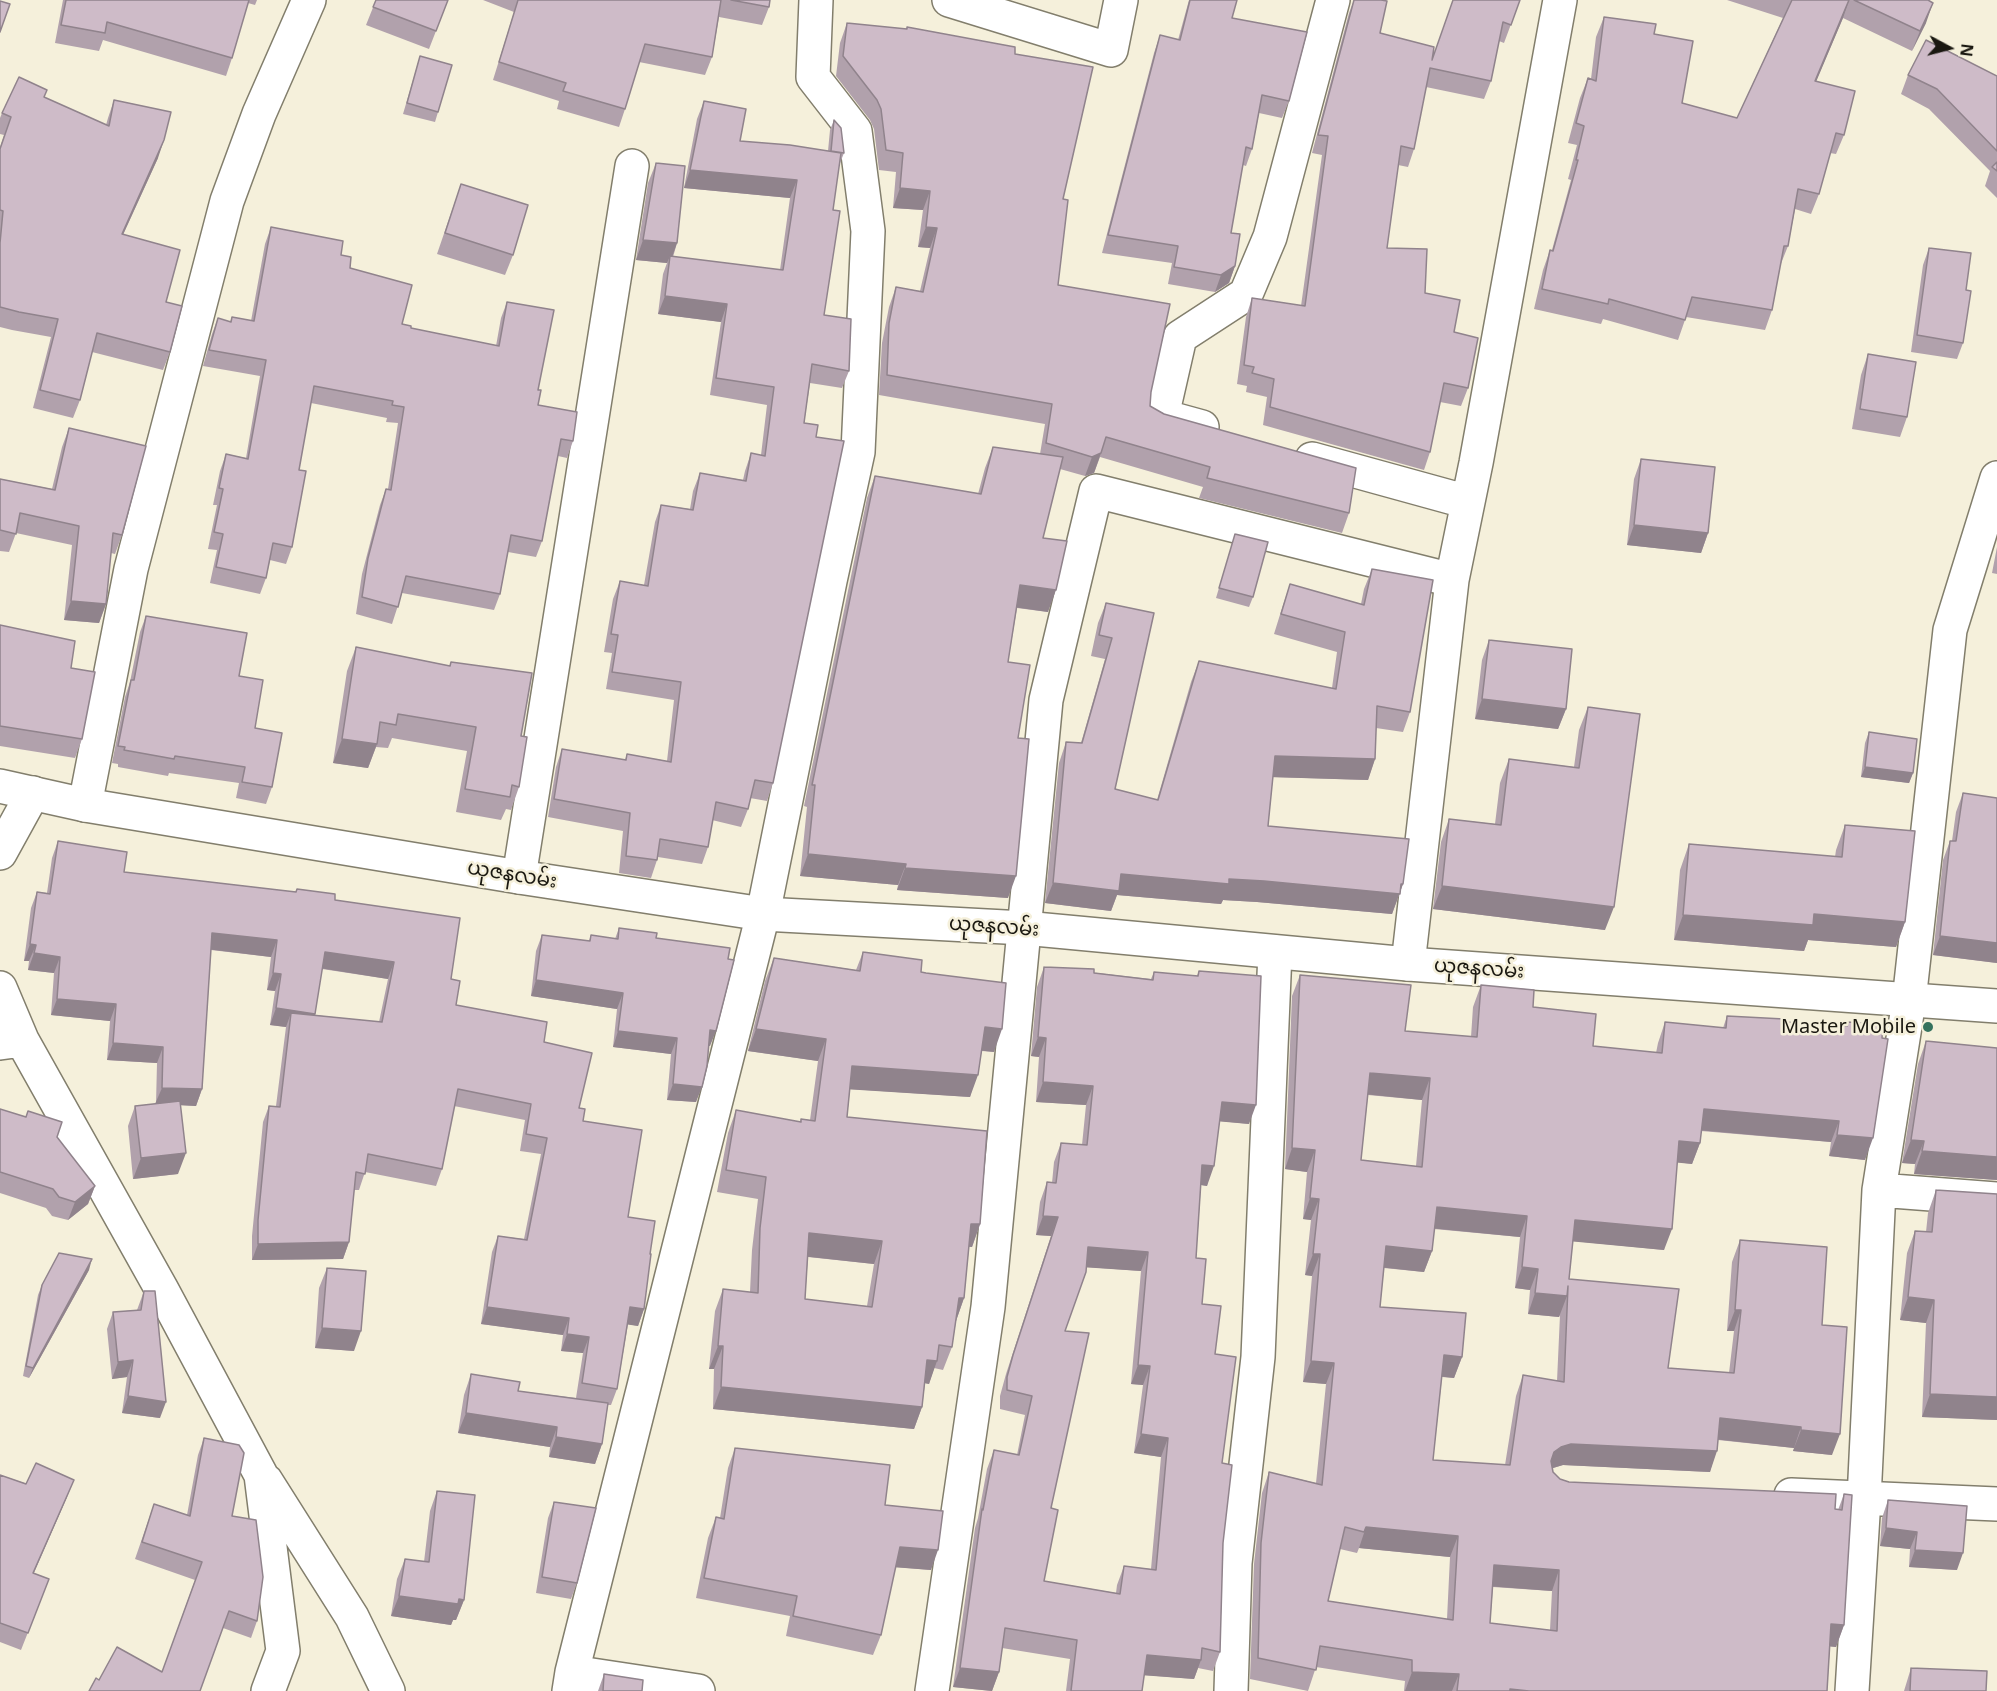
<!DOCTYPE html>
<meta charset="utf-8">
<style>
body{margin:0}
#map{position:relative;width:1997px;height:1691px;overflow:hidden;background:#f5f0db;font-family:"Noto Sans",sans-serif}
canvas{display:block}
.north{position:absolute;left:1919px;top:18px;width:60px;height:60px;-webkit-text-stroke:4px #f5f0db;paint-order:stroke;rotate:97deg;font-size:16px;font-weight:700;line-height:24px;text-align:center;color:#1a1811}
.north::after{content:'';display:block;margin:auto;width:21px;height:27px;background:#1a1811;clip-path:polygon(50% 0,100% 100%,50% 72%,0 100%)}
</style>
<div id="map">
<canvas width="1997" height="1691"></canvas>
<div class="north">N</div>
</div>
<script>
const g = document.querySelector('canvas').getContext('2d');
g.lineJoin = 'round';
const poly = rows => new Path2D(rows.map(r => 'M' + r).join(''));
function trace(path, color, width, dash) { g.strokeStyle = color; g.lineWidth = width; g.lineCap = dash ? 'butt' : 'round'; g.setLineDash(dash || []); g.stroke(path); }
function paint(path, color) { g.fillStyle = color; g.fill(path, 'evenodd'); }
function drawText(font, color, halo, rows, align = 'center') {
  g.font = font + ' "Noto Sans","Noto Sans Myanmar",sans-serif'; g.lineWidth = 5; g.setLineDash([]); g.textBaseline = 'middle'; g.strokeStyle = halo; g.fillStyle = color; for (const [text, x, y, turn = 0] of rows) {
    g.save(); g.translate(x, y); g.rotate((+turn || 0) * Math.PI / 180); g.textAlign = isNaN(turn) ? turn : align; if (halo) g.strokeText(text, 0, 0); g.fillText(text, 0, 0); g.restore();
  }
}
const street = poly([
 [949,0,1111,50,1121,0],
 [1202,427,1162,416,1180,337,1246,294,1270,237,1333,0],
 [1312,459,1468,502],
 [85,805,131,569,227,201,259,114,309,0],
 [0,853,33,793],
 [519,877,632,166],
 [1408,964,1452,580,1476,463,1560,0],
 [0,988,22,1040,0,1043],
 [22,1040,162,1290,261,1475,283,1651,268,1691],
 [1879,1190,1997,1199],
 [266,1481,352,1617,388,1691],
 [1791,1495,1997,1504],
 [572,1672,698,1691],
 [569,1691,572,1672,763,914,830,581,858,452,868,231,855,131,813,77,816,0],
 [932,1691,988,1307,1046,700,1096,491,1452,580],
 [1231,1691,1235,1563,1258,1357,1275,952],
 [1852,1691,1864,1499,1879,1190,1909,1001,1950,630,1997,478]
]);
const secondary = poly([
 [0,786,85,805,519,877,763,914,1024,928,1408,964,1997,1006]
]);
trace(street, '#827e6c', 36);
trace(secondary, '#827e6c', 36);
trace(street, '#fff', 33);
trace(secondary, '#fff', 33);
paint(poly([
 [63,0,257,0,255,5,248,3,232,58,226,76,103,40,99,51,55,43],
 [376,0,448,0,429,49,366,25],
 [483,0,770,0,769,7,762,25,719,17,712,57,705,75,639,62,625,109,619,127,557,109,559,101,493,80,514,12],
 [1189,0,1237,0,1232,18,1289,101,1282,118,1259,113,1252,149,1246,166,1243,165,1231,233,1235,266,1229,283,1215,292,1168,284,1172,263,1102,253,1154,53,1160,35,1178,40],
 [1354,0,1381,0,1380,33,1432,59,1520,0,1504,43,1499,41,1491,81,1484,99,1426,87,1414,149,1408,167,1398,165,1387,248,1425,293,1454,332,1468,388,1461,406,1440,402,1430,452,1424,470,1263,425,1267,397,1246,392,1247,386,1237,384,1246,317,1252,298,1301,306,1322,155,1312,153,1349,13],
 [1727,0,1928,0,1926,23,1912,51,1843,18,1816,81,1844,135,1836,154,1830,153,1819,194,1811,214,1795,209,1788,246,1780,266,1772,310,1765,330,1686,317,1678,340,1603,319,1601,324,1534,309,1543,270,1550,250,1552,250,1571,180,1568,179,1577,145,1568,143,1580,98,1588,78,1591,79,1596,37,1604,17,1654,34,1682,103,1737,118,1783,18],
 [847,23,1015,54,1063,199,1058,285,1151,392,1150,406,1349,513,1342,533,1199,498,1203,487,1100,457,1094,473,1085,476,1060,469,1043,538,1048,612,1017,608,1008,662,1018,738,1008,898,897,890,898,885,800,876,807,807,804,806,867,498,875,476,978,494,985,468,993,447,1040,454,1045,424,879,395,882,343,889,307,896,287,920,291,930,248,918,247,923,210,893,208,896,172,879,170,874,129,870,120,836,76,840,43],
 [420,56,438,112,435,122,403,114],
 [1908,75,1997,76,1997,198,1985,186,1990,171,1929,109,1901,94],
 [44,97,106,125,108,118,114,100,158,158,123,235,166,302,170,352,163,370,92,352,80,400,73,418,33,408,51,337,12,330,0,327,0,147,4,135,0,134,0,118,2,113],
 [704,101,740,141,828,151,830,130,834,120,844,153,840,163,839,163,833,210,824,315,849,371,842,388,810,383,804,423,773,783,767,801,750,798,748,809,741,827,712,820,708,847,702,864,658,857,651,878,619,873,623,831,548,817,556,767,562,749,625,760,627,754,667,761,674,700,606,689,612,653,604,652,613,599,620,581,644,585,655,522,661,505,690,509,693,491,700,473,743,480,745,471,751,453,761,455,767,405,710,395,721,322,658,314,663,274,667,263,636,260,648,183,656,163,677,243,673,257,780,270,790,198,684,188,697,119],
 [461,184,513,255,505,275,437,254],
 [271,227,341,255,350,268,402,324,411,328,496,346,501,318,507,302,538,390,538,405,573,441,567,458,558,456,542,541,536,557,508,552,500,594,494,610,402,593,392,624,356,614,362,574,380,505,386,489,388,489,398,423,386,422,387,418,311,403,299,470,292,547,286,564,270,560,266,578,260,594,210,583,217,550,208,549,217,505,213,505,220,471,226,454,246,458,260,376,203,366,212,334,218,318,230,322,232,317,251,321,265,244],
 [1929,248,1966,290,1963,343,1957,359,1911,352,1923,265],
 [1868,354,1907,417,1900,437,1852,429,1861,375],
 [69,428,122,535,115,554,111,553,106,604,99,623,64,620,72,545,16,533,9,552,0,551,0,479,52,489,62,447],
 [1641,459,1708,533,1701,553,1627,545,1634,479],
 [1235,534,1253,597,1249,607,1216,598],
 [1997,547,1997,574,1992,573],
 [1372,569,1410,712,1403,732,1376,728,1375,759,1368,780,1273,777,1268,826,1403,884,1392,914,1257,902,1223,900,1221,904,1117,895,1111,911,1045,903,1059,763,1066,742,1081,743,1105,659,1091,656,1098,623,1106,603,1154,613,1115,789,1157,800,1191,682,1199,661,1332,688,1337,652,1274,634,1283,605,1290,584,1361,604,1364,589],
 [146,616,239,676,272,787,266,804,236,798,239,783,169,773,168,776,118,767,118,764,112,763,125,697,130,682,140,632],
 [0,625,71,668,82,739,75,758,0,746],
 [1489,640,1566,709,1558,729,1475,719,1482,660],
 [356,647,450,666,451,662,521,736,519,787,511,810,506,809,501,820,456,812,467,751,392,738,388,748,376,747,368,768,333,763,347,671],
 [1588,707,1605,930,1433,909,1441,842,1449,819,1495,824,1500,783,1509,759,1574,767,1579,730],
 [1869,732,1913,773,1909,783,1861,777,1865,743],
 [1963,793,1997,798,1997,963,1933,955,1943,860,1950,841,1952,841,1956,812],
 [1845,825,1905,922,1896,947,1808,940,1804,951,1674,940,1680,870,1689,844,1835,857,1836,850],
 [58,841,124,872,296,892,297,889,335,900,451,979,456,1005,544,1042,579,1108,583,1121,628,1217,650,1254,644,1309,638,1326,628,1324,617,1389,611,1405,608,1405,602,1444,595,1464,549,1457,550,1447,458,1433,464,1395,471,1374,518,1391,576,1398,583,1353,561,1351,563,1335,481,1324,492,1252,498,1236,524,1239,541,1154,520,1151,525,1120,454,1106,442,1169,436,1186,365,1172,359,1190,354,1190,349,1242,343,1259,252,1260,252,1236,263,1122,269,1106,276,1106,286,1027,270,1025,275,991,267,990,271,957,211,950,202,1089,196,1106,181,1105,178,1174,133,1179,128,1126,135,1106,156,1104,157,1063,107,1060,110,1021,51,1015,54,973,28,970,29,961,24,961,31,908,37,892,47,893,52,858],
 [322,969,388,979,379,1022,315,1015],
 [619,928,656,938,710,1046,709,1046,696,1102,667,1100,671,1054,613,1047,617,1009,531,996,536,951,542,935,589,941,591,935,615,939],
 [863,952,921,972,994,1052,982,1051,970,1097,850,1089,847,1117,980,1224,972,1247,969,1247,964,1298,956,1321,952,1347,943,1370,934,1368,929,1384,925,1383,922,1407,914,1429,713,1409,714,1369,709,1369,715,1311,723,1289,750,1292,752,1250,758,1199,717,1192,728,1133,736,1110,800,1122,801,1119,810,1120,818,1061,748,1051,765,981,774,958,856,970],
 [808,1257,874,1264,867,1306,805,1299],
 [1044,967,1151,979,1154,972,1197,976,1199,971,1249,1124,1220,1121,1207,1186,1201,1185,1196,1258,1202,1304,1215,1354,1222,1463,1223,1543,1220,1652,1213,1671,1198,1668,1194,1679,1144,1675,1142,1691,1066,1691,1070,1659,1002,1648,999,1672,992,1691,953,1687,975,1528,978,1518,987,1469,994,1450,1017,1455,1025,1415,1000,1409,1000,1396,1006,1374,1051,1236,1036,1235,1040,1202,1047,1182,1052,1183,1054,1162,1061,1143,1082,1145,1086,1105,1036,1102,1039,1057,1031,1056,1037,987],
 [1086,1267,1141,1271,1131,1384,1143,1385,1134,1453,1161,1457,1151,1569,1124,1566,1117,1585,1116,1593,1044,1581,1065,1331],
 [1300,975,1405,1031,1471,1037,1473,1007,1481,985,1533,1007,1593,1046,1656,1053,1658,1043,1665,1022,1723,1028,1727,1016,1784,1022,1846,1026,1848,1022,1865,1160,1829,1156,1831,1142,1701,1131,1700,1143,1692,1164,1677,1162,1664,1250,1573,1241,1569,1279,1668,1368,1729,1373,1734,1331,1727,1331,1732,1262,1740,1240,1822,1325,1832,1455,1793,1451,1794,1448,1718,1440,1710,1472,1563,1465,1553,1468,1553,1472,1560,1479,1569,1482,1835,1509,1838,1510,1844,1494,1844,1625,1836,1647,1830,1646,1827,1691,1404,1691,1405,1681,1316,1667,1308,1691,1250,1679,1254,1564,1262,1493,1269,1472,1316,1483,1326,1384,1303,1382,1312,1276,1305,1275,1311,1220,1303,1219,1307,1172,1285,1169,1292,996],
 [1368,1095,1422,1100,1416,1166,1361,1160],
 [1434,1229,1520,1237,1515,1288,1530,1290,1528,1314,1559,1317,1560,1315,1557,1381,1523,1375,1516,1396,1505,1465,1433,1460,1442,1377,1454,1378,1462,1357,1380,1307,1384,1268,1424,1272,1432,1251],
 [1359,1548,1450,1557,1447,1619,1328,1601,1340,1549,1357,1553],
 [1493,1587,1552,1591,1550,1630,1490,1623],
 [1926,1041,1997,1048,1997,1180,1914,1174,1915,1164,1902,1163,1918,1064],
 [0,1109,57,1137,95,1186,88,1204,68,1220,52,1216,46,1208,0,1193],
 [1936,1190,1997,1194,1997,1420,1922,1417,1926,1323,1900,1320,1907,1253,1915,1231,1926,1232,1928,1213],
 [327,1268,354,1351,315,1348,319,1288],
 [89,1270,29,1378,23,1376,38,1295,42,1285],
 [144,1291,160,1418,122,1413,127,1377,112,1379,107,1329,113,1312,137,1310],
 [204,1438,232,1516,257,1621,251,1638,223,1628,200,1691,99,1680,162,1672,195,1580,135,1559,154,1504,187,1515,198,1455],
 [735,1448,885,1505,931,1570,895,1567,881,1635,873,1655,786,1636,790,1616,696,1598,708,1538,716,1517,720,1518,728,1468],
 [0,1475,67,1497,34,1573,49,1579,21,1650,0,1642],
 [437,1491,464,1600,456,1620,453,1620,451,1625,391,1616,397,1579,405,1559,424,1562,430,1511],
 [1888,1500,1957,1570,1909,1567,1910,1549,1880,1546,1882,1518],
 [554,1502,577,1583,571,1599,536,1593,548,1518],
 [1911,1668,1986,1691,1904,1691],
 [604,1674,642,1691,598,1691]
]), '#b1a1ac');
paint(poly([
 [1849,0,1843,18,1808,101,1815,81],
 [1933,3,1926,23,1912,51,1920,31],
 [164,140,158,158,115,252,122,234],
 [690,170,797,180,790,198,684,188],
 [900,188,930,191,923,210,893,208],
 [926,227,937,228,930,248,918,247],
 [643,240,677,243,670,263,670,256,667,263,636,260],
 [1235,266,1229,283,1215,292,1221,275],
 [665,296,727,304,721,322,658,314],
 [1101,453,1094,473,1085,476,1092,457],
 [1634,525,1708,533,1701,553,1627,545],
 [1020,585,1056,590,1048,612,1013,607],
 [71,601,106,604,99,623,64,620],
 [1482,699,1566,709,1558,729,1475,719],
 [342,739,377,744,368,768,333,763],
 [1275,756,1375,759,1368,780,1268,777],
 [1865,767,1913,773,1909,783,1861,777],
 [808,854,906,864,898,885,800,876],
 [905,868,1016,876,1008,898,897,890],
 [1121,874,1229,879,1403,884,1392,914,1257,902,1223,900,1221,904,1117,895,1111,911,1045,903,1053,883],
 [1442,886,1614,907,1605,930,1433,909],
 [1814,914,1905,922,1896,947,1808,940,1804,951,1674,940,1683,915],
 [212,933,277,940,271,957,206,949],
 [1940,936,1997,943,1997,963,1933,955],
 [30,944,36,945,29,961,24,961],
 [325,952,394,962,388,979,319,968],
 [34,953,60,957,54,973,28,970],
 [273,973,281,974,275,991,267,990],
 [536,980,623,993,617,1009,531,996],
 [57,999,116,1004,110,1021,51,1015],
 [276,1008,315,1014,309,1030,291,1013,286,1027,270,1025],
 [985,1027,1002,1029,994,1052,976,1050],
 [756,1029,826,1039,818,1061,748,1051],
 [710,1030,716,1031,710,1046,705,1045],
 [618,1031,677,1038,671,1054,613,1047],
 [1038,1037,1046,1038,1039,1057,1031,1056],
 [113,1043,163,1047,157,1063,107,1060],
 [852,1066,978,1075,970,1097,844,1089],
 [1370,1073,1430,1078,1422,1100,1363,1094],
 [1043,1082,1093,1086,1086,1105,1036,1102],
 [673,1084,702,1087,696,1102,667,1100],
 [162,1088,202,1089,196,1106,155,1104],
 [1222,1102,1256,1105,1249,1124,1215,1121],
 [1704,1109,1839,1121,1831,1142,1697,1130],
 [1837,1135,1873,1138,1865,1160,1829,1156],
 [1911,1140,1924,1141,1915,1164,1902,1163],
 [1679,1141,1700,1143,1692,1164,1671,1162],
 [1292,1148,1315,1150,1307,1172,1285,1169],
 [1922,1151,1997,1157,1997,1180,1914,1174],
 [186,1153,178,1174,133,1179,141,1158],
 [1202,1165,1214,1166,1207,1186,1195,1184],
 [95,1186,88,1204,68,1220,75,1202],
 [1310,1198,1319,1199,1311,1220,1303,1219],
 [1437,1207,1527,1216,1520,1237,1429,1228],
 [1043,1216,1058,1217,1051,1236,1036,1235],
 [1575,1220,1672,1229,1664,1250,1568,1241],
 [971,1224,980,1224,972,1247,963,1246],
 [809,1233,882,1241,874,1264,801,1256],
 [349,1242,343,1259,252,1260,258,1244],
 [1386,1246,1432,1251,1424,1272,1378,1267],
 [1088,1247,1148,1252,1141,1271,1081,1267],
 [1313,1254,1320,1254,1312,1276,1305,1275],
 [92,1259,89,1270,29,1378,33,1368],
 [1522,1267,1538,1269,1530,1290,1515,1288],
 [1535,1293,1567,1296,1559,1317,1528,1314],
 [1908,1297,1934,1300,1926,1323,1900,1320],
 [959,1298,964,1298,956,1321],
 [487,1307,569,1318,563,1335,481,1324],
 [630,1307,644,1309,638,1326,624,1324],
 [1735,1310,1741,1310,1734,1331,1727,1331],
 [322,1328,361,1331,354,1351,315,1348],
 [567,1334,589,1337,583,1353,561,1351],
 [718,1346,723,1346,714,1369,709,1369],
 [1444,1355,1462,1357,1454,1378,1436,1376],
 [133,1360,127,1377,112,1379,118,1362],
 [927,1360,937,1361,929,1384,919,1382],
 [1311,1361,1334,1363,1326,1384,1303,1382],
 [1138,1365,1150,1366,1143,1385,1131,1384],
 [721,1387,922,1407,914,1429,713,1409],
 [1930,1394,1997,1397,1997,1420,1922,1417],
 [128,1396,166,1402,160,1418,122,1413],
 [466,1413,557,1427,550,1447,458,1433],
 [1720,1418,1801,1427,1794,1448,1713,1439],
 [1801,1430,1840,1434,1832,1455,1793,1451],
 [1141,1434,1168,1438,1161,1457,1134,1453],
 [556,1437,602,1444,595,1464,549,1457],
 [1571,1444,1717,1451,1710,1472,1563,1465,1553,1468,1547,1473,1554,1452,1561,1447],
 [74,1480,67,1497,26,1590,33,1573],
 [1366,1527,1458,1536,1450,1557,1359,1548],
 [1886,1528,1917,1532,1910,1549,1880,1546],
 [900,1547,938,1550,931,1570,892,1567],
 [1915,1550,1963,1553,1957,1570,1909,1567],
 [1494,1565,1559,1570,1552,1591,1486,1586],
 [399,1596,459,1599,464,1600,456,1620,453,1620,451,1625,391,1616],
 [1831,1624,1844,1625,1836,1647,1824,1646],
 [1147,1655,1201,1660,1194,1679,1140,1675],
 [960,1668,999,1672,992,1691,953,1687],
 [1412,1672,1459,1674,1452,1691,1405,1691],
 [1510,1689,1529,1691,1510,1691]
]), '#90838c');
const building = poly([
 [66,0,249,0,232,58,107,22,105,33,61,25,66,0],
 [376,0,448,0,436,31,373,7,376,0],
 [518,0,721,0,712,57,645,44,625,109,563,91,566,83,499,62,518,0],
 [731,0,770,0,769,7,731,0],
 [1190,0,1237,0,1232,18,1307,32,1289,101,1262,95,1252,149,1246,147,1231,233,1240,234,1235,266,1221,275,1174,267,1178,246,1108,235,1160,35,1180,40,1190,0],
 [1354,0,1381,0,1387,1,1380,33,1434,47,1432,60,1453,0,1520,0,1511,25,1503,22,1491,81,1430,68,1414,149,1401,146,1387,248,1427,249,1425,293,1460,300,1454,332,1478,338,1468,388,1444,383,1430,452,1270,407,1274,379,1252,373,1254,367,1244,365,1252,298,1305,306,1328,136,1318,135,1354,0],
 [1792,0,1849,0,1815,81,1855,91,1844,135,1836,133,1819,194,1798,189,1788,246,1784,246,1772,310,1692,297,1685,320,1609,299,1608,304,1542,289,1550,250,1553,251,1578,160,1576,160,1584,126,1576,123,1588,78,1596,81,1604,17,1656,24,1654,34,1693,41,1682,103,1737,118,1792,0],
 [1854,0,1928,0,1933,3,1920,31,1854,0],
 [0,1,10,4,0,32,0,1],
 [847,23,907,29,907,27,1015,47,1015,54,1093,67,1063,199,1068,200,1058,285,1170,304,1151,392,1150,406,1164,414,1356,468,1349,513,1207,478,1210,467,1106,437,1101,453,1092,457,1046,443,1052,404,887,375,889,323,896,287,923,292,937,228,926,227,930,191,900,188,903,153,886,150,881,109,877,100,843,56,847,23],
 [1926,40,1997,76,1997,151,1937,89,1908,75,1926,40],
 [420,56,452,65,438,112,407,103,420,56],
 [19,77,47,90,44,97,109,126,114,100,171,112,164,140,122,234,180,250,166,302,182,306,170,352,97,333,80,400,40,390,58,319,19,312,0,307,0,243,3,211,0,210,0,149,11,117,2,113,19,77],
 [704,101,746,109,740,141,790,145,841,153,833,210,840,211,824,315,851,319,849,371,812,364,804,423,818,425,816,437,844,441,773,783,755,780,748,809,716,802,708,847,660,839,657,860,626,856,630,813,554,799,562,749,626,760,627,754,671,762,681,682,612,672,618,635,611,634,620,581,648,586,661,505,693,510,700,473,746,481,751,453,765,456,774,387,716,378,727,304,665,296,670,256,783,270,797,180,690,170,704,101],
 [834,120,841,128,844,153,831,151,834,120],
 [1997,162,1997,171,1992,167,1997,162],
 [656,163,685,166,677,243,643,240,656,163],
 [461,184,528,205,513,255,445,233,461,184],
 [271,227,343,241,341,255,351,257,350,268,412,285,402,324,411,326,411,328,499,346,507,302,554,310,538,390,541,390,538,405,577,412,573,441,561,439,542,541,511,535,500,594,406,576,398,607,362,597,368,558,386,489,391,490,404,407,392,405,393,401,314,386,299,470,306,471,292,547,273,543,266,578,216,567,223,534,214,532,223,489,219,488,226,454,248,459,266,360,209,350,218,318,231,322,232,317,254,321,271,227],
 [1929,248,1971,253,1966,290,1971,291,1963,343,1917,335,1929,248],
 [1868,354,1916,362,1907,417,1860,409,1868,354],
 [69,428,146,446,122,535,113,533,106,604,71,601,79,526,20,513,16,534,0,530,0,479,55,490,69,428],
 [993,447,1063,457,1043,538,1067,541,1056,590,1020,585,1008,662,1030,665,1018,738,1029,739,1016,876,905,868,906,864,808,854,815,785,812,785,875,476,981,494,993,447],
 [1641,459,1715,467,1708,533,1634,525,1641,459],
 [1235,534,1268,542,1253,597,1219,588,1235,534],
 [1372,569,1433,580,1410,712,1377,706,1375,759,1275,756,1268,826,1409,839,1403,884,1401,884,1400,894,1264,881,1229,879,1229,884,1121,874,1119,891,1053,883,1066,742,1082,743,1112,638,1099,635,1106,603,1154,613,1115,789,1158,800,1199,661,1336,689,1345,632,1281,614,1290,584,1364,605,1372,569],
 [146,616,247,633,239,676,263,680,255,728,282,733,272,787,242,782,245,767,175,756,174,759,124,750,125,747,118,746,131,680,134,680,146,616],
 [0,625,75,641,71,668,95,672,82,739,0,726,0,625],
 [1489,640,1572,649,1566,709,1482,699,1489,640],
 [356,647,450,666,451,662,532,673,521,736,527,737,519,787,512,785,510,797,465,789,476,727,398,714,396,725,380,722,377,744,342,739,356,647],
 [1588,707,1640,714,1614,907,1442,886,1449,819,1501,825,1509,759,1579,768,1588,707],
 [1869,732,1917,739,1913,773,1865,767,1869,732],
 [1963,793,1997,798,1997,943,1940,936,1950,841,1956,841,1963,793],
 [1845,825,1915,831,1905,922,1814,914,1813,925,1683,915,1689,844,1842,857,1845,825],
 [58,841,127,852,124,872,296,892,297,889,335,894,335,900,460,918,451,979,460,981,456,1005,547,1022,544,1042,592,1053,579,1108,585,1109,583,1121,642,1130,628,1217,655,1221,650,1254,651,1254,644,1309,630,1307,617,1389,582,1383,589,1337,567,1334,569,1318,487,1307,498,1236,527,1240,547,1138,526,1134,531,1104,458,1089,442,1169,368,1154,365,1174,356,1172,349,1242,258,1244,258,1220,269,1106,280,1107,291,1013,382,1022,394,962,325,952,315,1014,276,1008,281,974,273,973,277,940,212,933,202,1089,162,1088,163,1047,113,1043,116,1004,57,999,60,957,34,953,36,945,30,944,37,892,50,894,58,841],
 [619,928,657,933,656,938,730,948,728,959,734,960,716,1031,710,1030,707,1066,702,1087,673,1084,677,1038,618,1031,623,993,536,980,542,935,590,941,591,935,618,939,619,928],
 [863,952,922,960,921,972,926,973,1006,983,1002,1029,985,1027,978,1075,852,1066,847,1117,987,1131,980,1224,971,1224,964,1298,959,1298,952,1347,939,1345,937,1361,927,1360,922,1407,721,1387,723,1346,718,1346,723,1289,758,1293,760,1228,766,1177,726,1170,736,1110,801,1122,801,1119,815,1121,826,1039,756,1029,774,958,860,971,863,952],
 [809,1233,882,1241,872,1307,805,1299,809,1233],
 [1044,967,1094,969,1094,973,1153,980,1154,972,1198,976,1199,971,1261,976,1256,1105,1222,1102,1214,1166,1202,1165,1196,1258,1206,1259,1202,1304,1221,1306,1215,1354,1236,1357,1222,1463,1232,1465,1223,1543,1220,1652,1202,1648,1201,1660,1147,1655,1142,1691,1071,1691,1077,1640,1005,1628,999,1672,960,1668,982,1509,983,1510,994,1450,1019,1455,1032,1396,1007,1390,1007,1377,1013,1355,1058,1217,1043,1216,1047,1182,1056,1183,1061,1143,1087,1145,1093,1086,1043,1082,1046,1038,1038,1037,1044,967],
 [1088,1247,1148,1252,1138,1365,1150,1366,1141,1434,1168,1438,1156,1570,1124,1566,1120,1594,1044,1581,1058,1510,1051,1508,1089,1333,1065,1331,1086,1272,1088,1247],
 [1300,975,1411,985,1405,1031,1477,1037,1481,985,1534,990,1533,1007,1596,1014,1593,1046,1662,1053,1665,1022,1726,1028,1727,1016,1784,1019,1784,1022,1847,1026,1848,1022,1883,1025,1882,1038,1888,1039,1873,1138,1837,1135,1839,1121,1704,1109,1700,1143,1679,1141,1672,1229,1575,1220,1569,1279,1679,1289,1668,1368,1734,1373,1741,1310,1735,1310,1740,1240,1827,1247,1822,1325,1847,1327,1840,1434,1801,1430,1801,1427,1720,1418,1717,1451,1571,1444,1561,1447,1554,1452,1551,1461,1553,1472,1560,1479,1569,1482,1836,1494,1835,1509,1842,1510,1844,1494,1852,1495,1844,1625,1831,1624,1827,1691,1529,1691,1510,1689,1510,1691,1457,1691,1459,1674,1412,1672,1412,1660,1320,1646,1316,1670,1258,1658,1261,1543,1269,1472,1322,1485,1334,1363,1311,1361,1320,1254,1313,1254,1319,1199,1310,1198,1315,1150,1292,1148,1300,975],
 [1370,1073,1430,1078,1422,1167,1361,1160,1370,1073],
 [1437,1207,1527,1216,1522,1267,1538,1269,1535,1293,1567,1296,1568,1286,1564,1382,1523,1375,1510,1465,1433,1460,1444,1355,1462,1357,1466,1313,1380,1307,1386,1246,1432,1251,1437,1207],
 [1345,1527,1364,1532,1366,1527,1458,1536,1453,1620,1328,1601,1345,1527],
 [1494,1565,1559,1570,1557,1631,1490,1623,1494,1565],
 [1926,1041,1997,1048,1997,1157,1922,1151,1924,1141,1911,1140,1926,1041],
 [180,1101,186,1153,141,1158,135,1106,180,1101],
 [0,1109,26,1117,28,1111,62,1122,57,1137,95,1186,75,1202,59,1197,53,1189,0,1172,0,1109],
 [1936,1190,1997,1194,1997,1397,1930,1394,1934,1300,1908,1297,1915,1231,1932,1232,1936,1190],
 [59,1253,92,1259,33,1368,26,1366,42,1285,59,1253],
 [327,1268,366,1271,361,1331,322,1328,327,1268],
 [144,1291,155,1291,166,1402,128,1396,133,1360,118,1362,113,1312,141,1310,144,1291],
 [471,1374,520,1382,518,1391,608,1403,602,1444,556,1437,557,1427,466,1413,471,1374],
 [204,1438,239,1445,244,1453,232,1516,256,1520,263,1577,257,1621,229,1611,200,1691,89,1691,96,1678,99,1680,117,1647,162,1672,202,1562,142,1542,154,1504,190,1516,204,1438],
 [735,1448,890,1465,885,1505,943,1511,938,1550,900,1547,881,1635,793,1616,797,1596,704,1578,716,1517,724,1519,735,1448],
 [36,1463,74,1480,33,1573,49,1579,28,1633,0,1623,0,1475,26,1484,36,1463],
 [437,1491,475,1495,464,1600,459,1599,458,1604,399,1596,405,1559,429,1562,437,1491],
 [1888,1500,1967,1506,1963,1553,1915,1550,1917,1532,1886,1528,1888,1500],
 [554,1502,596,1508,577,1583,542,1577,554,1502],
 [1911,1668,1987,1671,1986,1691,1910,1691,1911,1668],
 [604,1674,643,1680,642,1691,603,1691,604,1674]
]);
paint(building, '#cebbc8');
trace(building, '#90838c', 1.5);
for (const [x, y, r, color] of [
 [1928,1027,6,"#35725e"]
]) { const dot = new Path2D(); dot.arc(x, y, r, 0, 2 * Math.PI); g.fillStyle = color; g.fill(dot); trace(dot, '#f5f0db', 2); }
drawText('20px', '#1a1811', '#f5f0db', [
 ["ယုဇနလမ်း",512,875,9],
 ["ယုဇနလမ်း",994,927,4],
 ["ယုဇနလမ်း",1479,969,4]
]);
drawText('20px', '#1a1811', '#f5f0db', [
 ["Master Mobile",1916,1027]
], 'right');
</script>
